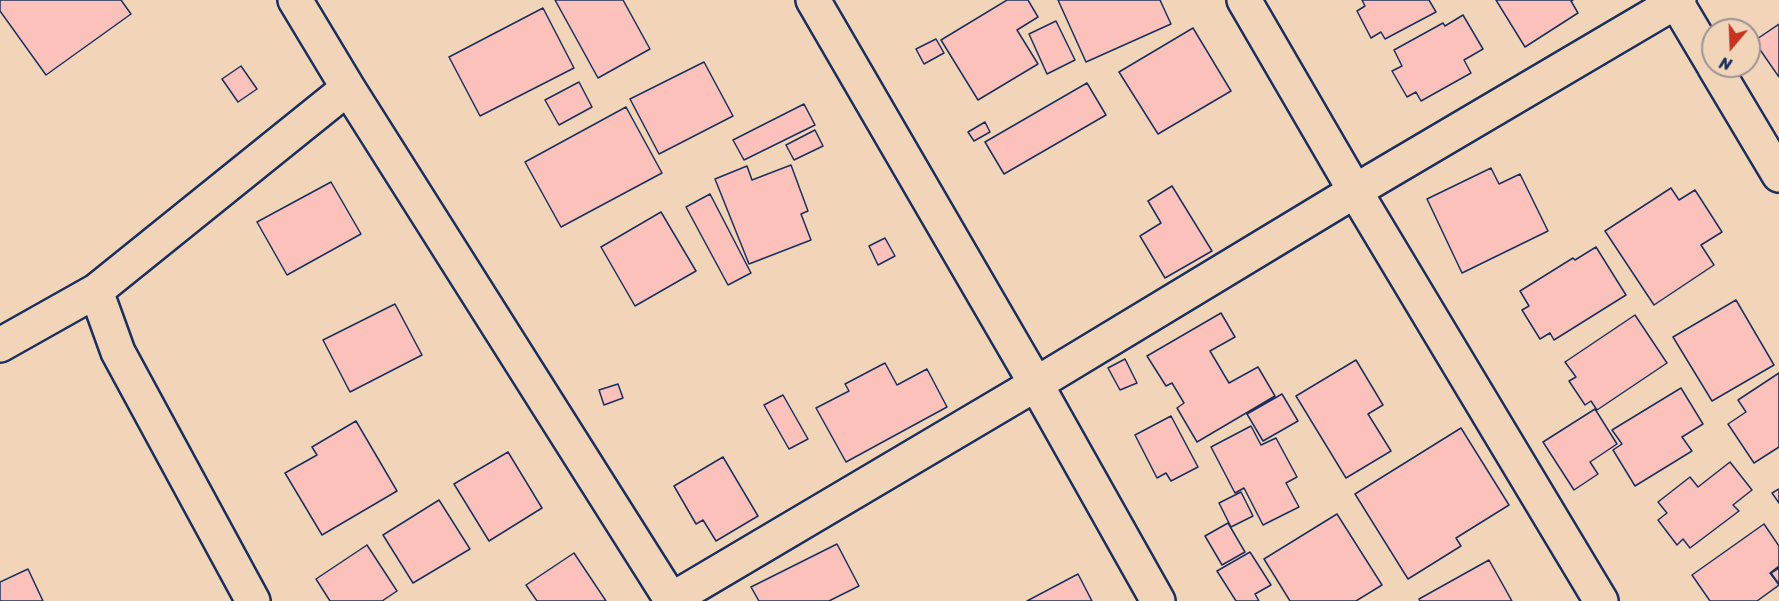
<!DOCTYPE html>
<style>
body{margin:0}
#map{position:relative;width:1779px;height:601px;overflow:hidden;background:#f2d5b9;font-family:Sriracha,sans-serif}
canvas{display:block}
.north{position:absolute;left:1701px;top:18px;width:60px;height:60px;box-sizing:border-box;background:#f2d5b9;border:2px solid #9c9395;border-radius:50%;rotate:199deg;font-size:16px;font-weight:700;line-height:24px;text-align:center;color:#1b2f5e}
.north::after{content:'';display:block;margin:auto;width:21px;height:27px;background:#c8321e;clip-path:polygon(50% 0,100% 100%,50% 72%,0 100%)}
</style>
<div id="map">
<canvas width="1779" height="601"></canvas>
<div class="north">N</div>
</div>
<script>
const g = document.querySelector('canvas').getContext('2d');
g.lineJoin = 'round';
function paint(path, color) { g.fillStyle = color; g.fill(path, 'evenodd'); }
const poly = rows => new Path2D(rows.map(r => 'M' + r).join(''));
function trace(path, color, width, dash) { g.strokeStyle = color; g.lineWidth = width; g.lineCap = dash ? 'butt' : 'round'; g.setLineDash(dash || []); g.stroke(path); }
const building = poly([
 [0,0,121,0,131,14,46,75,0,11,0,0],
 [555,0,623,0,650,49,598,78,555,0],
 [1007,0,1028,0,1038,17,1017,30,1038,64,978,100,941,40,1007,0],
 [1058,0,1160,0,1171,24,1086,62,1058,0],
 [1362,0,1429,0,1436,12,1385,39,1381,32,1371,38,1357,11,1365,6,1362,0],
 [1496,0,1573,0,1571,1,1578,13,1525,47,1496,0],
 [543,8,574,68,480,116,449,57,543,8],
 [1463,15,1483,49,1464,60,1471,73,1421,101,1416,92,1407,97,1392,71,1402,66,1394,50,1443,23,1445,26,1463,15],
 [1056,21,1075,60,1047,74,1029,34,1056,21],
 [1779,24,1779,77,1754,41,1779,24],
 [1193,28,1231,91,1158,134,1119,72,1193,28],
 [936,39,944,53,924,64,916,49,936,39],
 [704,62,733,116,659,154,630,99,704,62],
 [241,66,257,89,238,102,222,79,241,66],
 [579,82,592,107,559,125,545,100,579,82],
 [1087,83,1106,115,1004,174,985,142,1087,83],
 [804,104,815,125,744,160,733,140,804,104],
 [626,107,662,173,561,227,525,162,626,107],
 [985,122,990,132,974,141,968,132,985,122],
 [815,130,823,146,794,160,786,145,815,130],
 [791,165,808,211,801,214,811,240,749,264,715,179,747,166,752,180,791,165],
 [1491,168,1499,184,1520,174,1548,231,1462,273,1427,199,1491,168],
 [331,182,361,234,287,275,257,222,331,182],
 [1172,186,1212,251,1165,278,1140,236,1161,223,1148,201,1172,186],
 [1671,188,1679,200,1695,190,1722,232,1701,245,1714,265,1654,305,1605,231,1671,188],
 [710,194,751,273,728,285,686,207,710,194],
 [661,212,696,271,635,306,601,247,661,212],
 [885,238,895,256,878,265,869,246,885,238],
 [1596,247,1626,295,1554,340,1550,333,1540,339,1522,310,1529,306,1520,291,1573,258,1575,260,1596,247],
 [1736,300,1774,365,1712,401,1673,337,1736,300],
 [395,304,422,355,350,392,323,340,395,304],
 [1221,313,1235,337,1210,351,1229,383,1258,367,1275,396,1197,442,1177,408,1184,403,1172,383,1166,386,1147,356,1221,313],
 [1635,315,1667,363,1597,410,1591,401,1585,405,1569,381,1576,377,1565,362,1635,315],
 [1125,359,1137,383,1120,390,1108,368,1125,359],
 [1356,360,1383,405,1368,414,1391,451,1346,478,1296,396,1356,360],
 [885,363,897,385,927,369,947,407,846,462,816,408,849,391,845,384,885,363],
 [1779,373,1779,447,1754,463,1728,424,1746,412,1738,400,1779,373],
 [618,384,623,398,604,405,599,390,618,384],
 [1681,388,1703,424,1682,437,1692,451,1635,486,1613,450,1622,444,1612,430,1681,388],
 [1282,394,1298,421,1263,441,1247,414,1282,394],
 [783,395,808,439,789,449,764,405,783,395],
 [1595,409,1617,444,1590,462,1598,474,1574,490,1543,442,1595,409],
 [1171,416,1198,467,1171,481,1166,473,1157,478,1135,435,1171,416],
 [356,421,397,491,322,535,285,473,317,455,312,447,356,421],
 [1251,426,1261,445,1276,438,1297,477,1286,483,1299,507,1263,525,1244,488,1235,493,1211,447,1251,426],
 [1461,428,1509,505,1456,538,1461,546,1408,579,1355,494,1461,428],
 [508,452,542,508,489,541,454,484,508,452],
 [723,457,758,516,716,541,703,520,696,524,674,486,723,457],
 [1730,462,1752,490,1733,505,1739,511,1690,548,1683,539,1677,545,1658,520,1667,513,1658,502,1690,477,1698,487,1730,462],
 [1779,489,1779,503,1772,493,1779,489],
 [1241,492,1253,516,1231,527,1219,503,1241,492],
 [439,500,470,549,413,583,383,535,439,500],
 [1337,514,1382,585,1356,601,1290,601,1264,559,1337,514],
 [1228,523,1245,552,1222,565,1205,536,1228,523],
 [1764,524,1779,546,1779,566,1770,573,1779,585,1757,601,1710,601,1692,575,1764,524],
 [837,544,859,586,829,601,759,601,751,587,837,544],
 [367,545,397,591,382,601,330,601,316,579,367,545],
 [1250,552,1271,585,1255,594,1259,601,1236,601,1217,571,1250,552],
 [574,553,606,601,537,601,526,585,574,553],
 [1489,560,1512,601,1420,601,1419,599,1489,560],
 [1779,568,1779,584,1771,573,1779,568],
 [28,569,43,601,0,601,0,582,28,569],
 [1078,574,1092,601,1027,601,1078,574]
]);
paint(building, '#fdc1bb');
trace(building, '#1b2f5e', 1.5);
const minor = poly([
 [295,0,348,88,672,601],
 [813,0,1036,384,1158,601],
 [1244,0,1355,191,1601,601],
 [1675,0,1713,64],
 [1714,66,1779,175],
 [96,291,118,352,253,601],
 [0,345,96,291,348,88],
 [671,600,1036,384,1355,191,1679,0]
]);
trace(minor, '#1b2f5e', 38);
trace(minor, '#f2d5b9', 33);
</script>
